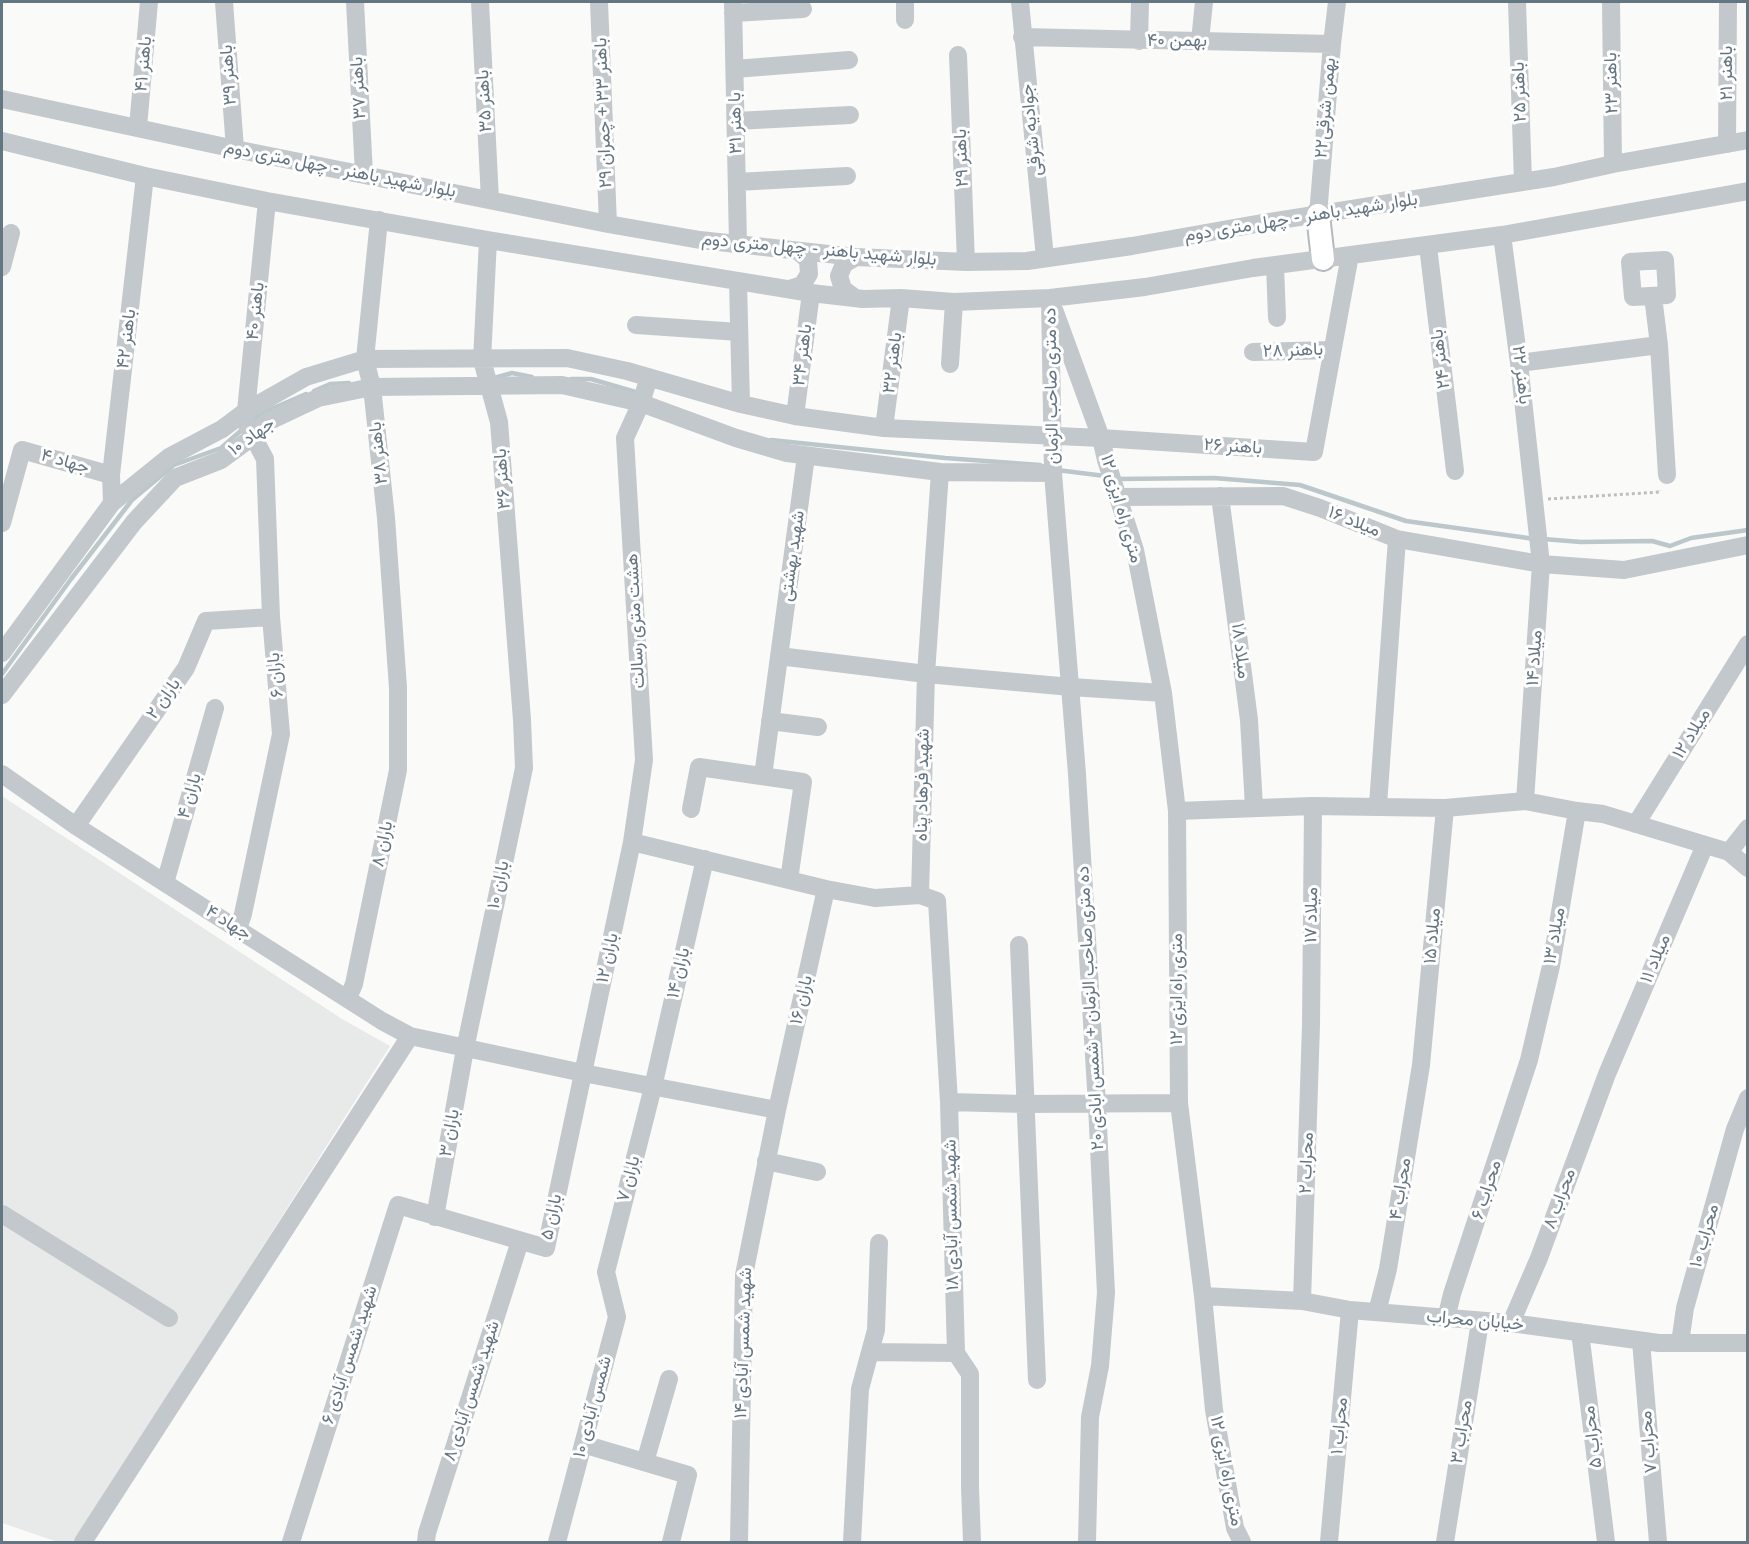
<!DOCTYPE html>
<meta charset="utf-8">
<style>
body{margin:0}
#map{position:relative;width:1749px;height:1544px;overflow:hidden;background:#fafaf8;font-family:"Varela Round",sans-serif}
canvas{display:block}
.frame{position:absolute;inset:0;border:3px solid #657683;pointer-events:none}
</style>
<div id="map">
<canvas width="1749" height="1544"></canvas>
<div class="frame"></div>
</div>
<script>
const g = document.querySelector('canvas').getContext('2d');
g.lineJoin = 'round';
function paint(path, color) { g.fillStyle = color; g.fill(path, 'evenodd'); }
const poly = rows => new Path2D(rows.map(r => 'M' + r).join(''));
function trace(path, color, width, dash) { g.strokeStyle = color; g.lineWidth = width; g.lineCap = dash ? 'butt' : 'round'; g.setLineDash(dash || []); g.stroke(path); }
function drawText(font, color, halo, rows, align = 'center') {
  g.font = font + ' "Varela Round",Vazirmatn,sans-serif'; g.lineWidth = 6; g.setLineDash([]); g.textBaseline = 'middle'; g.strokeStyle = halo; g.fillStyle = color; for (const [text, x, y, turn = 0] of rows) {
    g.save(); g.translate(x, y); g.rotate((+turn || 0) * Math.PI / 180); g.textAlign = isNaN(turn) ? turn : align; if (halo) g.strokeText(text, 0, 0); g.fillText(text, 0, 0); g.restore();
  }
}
paint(poly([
 [2,796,342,1019,390,1046,75,1542,58,1542,2,1523]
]), '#e8e9e9');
trace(poly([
 [494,378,512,373,532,377],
 [571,379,591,379,639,393],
 [314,391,330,384,349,383],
 [250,423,262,413,306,394],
 [771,440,945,458,1040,465],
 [1057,470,1105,476],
 [1116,479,1214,478,1300,485,1406,521,1535,539],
 [1543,539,1581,542,1652,541,1670,546,1691,538,1748,530],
 [2,674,71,579,132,500,174,465,221,448,244,428]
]), '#bbc7cb', 4.5);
const major = poly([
 [1318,215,1323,259]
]);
trace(major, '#b5babe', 26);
trace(poly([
 [1548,499,1660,492,1660,490]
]), '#bbbfc2', 3, [3, 3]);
trace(poly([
 [224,2,235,149],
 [355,2,364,174],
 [480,2,490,200],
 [599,2,608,224],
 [733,2,738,244],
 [1020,2,1045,258],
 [1517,2,1523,182],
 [1611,2,1613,164],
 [733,13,803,9],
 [905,20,905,2],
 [1022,37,1332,44],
 [1139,41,1140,2],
 [1200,41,1204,2],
 [958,55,966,262],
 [735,69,849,60],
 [2,99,235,149,608,224,700,240,856,257,966,262,1027,261,1132,246,1262,223,1554,177,1613,164,1748,140],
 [736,121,850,115],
 [138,127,149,2],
 [2,141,145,176,267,201,488,240,811,293,863,299,901,298,954,302,1050,298,1145,287,1253,268,1502,235,1748,191],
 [1727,144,1728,2],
 [737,182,847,176],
 [1318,215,1332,44,1337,2],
 [1502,235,1519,363,1541,564,1525,801],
 [1428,246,1455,471],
 [1665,260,1667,295,1633,297,1630,262,1665,260],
 [1275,265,1277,318],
 [2,267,11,233],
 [738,281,741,404],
 [789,289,802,285,809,274,808,260,798,251],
 [1653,296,1659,345,1667,475],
 [854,297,843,289,839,276,844,264,856,257],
 [1050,298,1053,473,1077,774,1097,1105,1106,1293,1100,1366,1090,1417,1087,1542],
 [1055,312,1101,438,1314,452,1350,255],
 [636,325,739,332],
 [1253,352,1332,350],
 [1519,363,1659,345],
 [950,364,954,302],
 [795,416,811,293],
 [884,428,901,298],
 [1220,496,1249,720,1254,807],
 [1118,497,1283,496,1320,508,1397,539,1541,564,1624,570,1748,545],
 [112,503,111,475,145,176],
 [2,523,22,450,111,475],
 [2,653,112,503,169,457,222,429,246,411,306,377,365,359,567,358,627,371,741,404,795,416,884,428,1101,438,1106,460,1135,550,1163,693,1177,811,1179,1103,1203,1296,1214,1410,1235,1528,1242,1542],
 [779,656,926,674,1071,687,1163,693],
 [2,695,134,522,175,478,221,460,254,436,267,422,318,398,372,387,562,385,641,403,736,438,787,453,940,472,1053,473],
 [770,721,818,727],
 [2,774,76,826,165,883,382,1021,410,1036,583,1073,777,1110],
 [763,776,806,456],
 [1378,805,1397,539],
 [691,809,699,767,803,782,789,880],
 [1177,811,1313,806,1445,808,1525,801,1577,811,1603,814,1729,852,1748,868],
 [1636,824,1748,644],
 [76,826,186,668,206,621,271,617],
 [632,842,826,889,875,898,920,895,937,901,949,1102,956,1353,970,1374,970,1487,972,1542],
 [1729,852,1748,828],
 [165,883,215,708],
 [920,895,926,674,940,472],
 [238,929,243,914,281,734,271,617,265,459,245,421,267,201],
 [1019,945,1037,1380],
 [348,998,354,984,398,770,398,688,386,518,372,387,365,359,379,220],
 [949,1102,1024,1104,1179,1103],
 [766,1161,817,1172],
 [2,1214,169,1318],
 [435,1217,465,1049,524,768,522,720,499,422,482,360,488,240],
 [1203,1296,1302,1301,1350,1310,1511,1323,1659,1343,1748,1343],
 [1302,1301,1311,1025,1313,806],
 [1377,1312,1388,1269,1421,1065,1445,808],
 [1446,1319,1452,1294,1529,1060,1551,966,1577,811],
 [1511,1323,1539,1258,1607,1074,1705,845],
 [1580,1332,1606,1542],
 [1641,1341,1658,1542],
 [1680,1343,1685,1308,1735,1129,1748,1098],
 [870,1352,876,1330,879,1243],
 [583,1444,688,1475,671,1542],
 [645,1462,669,1379],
 [83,1542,410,1036],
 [291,1542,398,1205,546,1248,632,842,644,760,625,438,641,403,649,377],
 [426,1542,427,1533,520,1241],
 [557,1542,617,1317,606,1272,653,1087,705,859],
 [739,1542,744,1275,777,1110,826,889],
 [852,1542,860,1389,870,1352,956,1353],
 [1329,1542,1350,1310],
 [1445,1542,1480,1322]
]), '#c3c8cc', 18);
trace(major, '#fff', 22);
drawText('18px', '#657683', '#fff', [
 ["بهمن ۴۰",1177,41],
 ["باهنر ۴۱",144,64,-85],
 ["باهنر ۲۱",1727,73,-90],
 ["باهنر ۳۹",229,75,-94],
 ["باهنر ۲۳",1612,83,-91],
 ["باهنر ۳۷",359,88,-93],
 ["باهنر ۲۵",1520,92,-92],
 ["باهنر ۳۵",485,101,-93],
 ["۲۲بهمن شرقی",1326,108,-85],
 ["باهنر ۳۳ + چمران ۲۹",604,113,-92],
 ["با هنر ۳۱",736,123,-91],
 ["جوادیه شرقی",1032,130,-96],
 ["باهنر ۲۹",962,158,-92],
 ["بلوار شهید باهنر - چهل متری دوم",340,170,11],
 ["بلوار شهید باهنر - چهل متری دوم",1301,218,-9],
 ["بلوار شهید باهنر - چهل متری دوم",819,250,5],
 ["باهنر ۴۰",256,311,-84],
 ["باهنر ۴۲",127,339,-83],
 ["باهنر ۲۸",1293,351,-2],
 ["باهنر ۳۴",803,355,-83],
 ["باهنر ۲۴",1441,359,-97],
 ["باهنر ۳۲",893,363,-83],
 ["باهنر ۲۲",1521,375,83],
 ["ده متری صاحب الزمان",1052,386,-91],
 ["جهاد ۱۰",252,437,-36],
 ["باهنر ۲۶",1233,447,4],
 ["باهنر ۳۸",379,453,-96],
 ["جهاد ۴",65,462,16],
 ["باهنر ۳۶",503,479,-94],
 ["۱۲ متری راه ایزی",1121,509,74],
 ["میلاد ۱۶",1354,522,22],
 ["شهید بهشتی",793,556,-82],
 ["هشت متری رسالت",636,621,-93],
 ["میلاد ۱۸",1240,651,83],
 ["میلاد ۱۴",1535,658,-86],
 ["باران ۶",276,675,-95],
 ["باران ۲",164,699,-55],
 ["میلاد ۱۲",1692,734,-58],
 ["شهید فرهاد پناه",923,785,-89],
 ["باران ۴",190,796,-74],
 ["باران ۸",383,844,-78],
 ["باران ۱۰",499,885,-78],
 ["میلاد ۱۷",1312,915,-89],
 ["جهاد ۴",228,923,32],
 ["میلاد ۱۵",1433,936,-85],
 ["میلاد ۱۳",1555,936,-80],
 ["باران ۱۲",608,958,-78],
 ["میلاد ۱۱",1656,959,-67],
 ["باران ۱۴",679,973,-77],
 ["۱۲ متری راه ایزی",1177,989,-90],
 ["باران ۱۶",802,1000,-77],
 ["ده متری صاحب الزمان + شمس ابادی ۲۰",1091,1008,-93],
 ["باران ۳",450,1133,-80],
 ["محراب ۲",1307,1163,-88],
 ["باران ۷",629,1179,-75],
 ["محراب ۴",1401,1189,-81],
 ["محراب ۶",1487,1190,-72],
 ["محراب ۸",1560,1199,-70],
 ["شهید شمس آبادی ۱۸",952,1215,-91],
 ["باران ۵",552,1217,-78],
 ["محراب ۱۰",1705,1236,-74],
 ["خیابان محراب",1475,1321,5],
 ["شهید شمس آبادی ۱۴",744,1343,-88],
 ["شهید شمس آبادی ۶",350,1355,-72],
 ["شهید شمس آبادی ۸",472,1391,-72],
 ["شمس آبادی ۱۰",593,1407,-75],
 ["محراب ۱",1340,1426,-85],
 ["محراب ۳",1462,1432,-81],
 ["محراب ۵",1593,1437,-97],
 ["محراب ۷",1649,1442,-95],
 ["۱۲ متری راه ایزی",1226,1471,79]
]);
</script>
